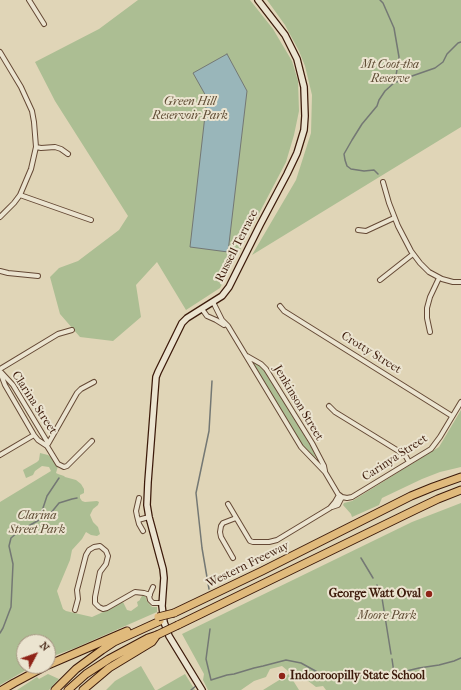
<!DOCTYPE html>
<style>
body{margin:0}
#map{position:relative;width:461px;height:690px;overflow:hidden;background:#e0d5b7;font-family:"IM FELL French Canon",serif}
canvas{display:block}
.north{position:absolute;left:16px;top:634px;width:40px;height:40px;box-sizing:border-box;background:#ebe4d0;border:1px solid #a59381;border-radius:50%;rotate:49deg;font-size:11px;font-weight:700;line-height:16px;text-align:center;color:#3c1a0a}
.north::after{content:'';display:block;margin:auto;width:14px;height:18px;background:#8f2418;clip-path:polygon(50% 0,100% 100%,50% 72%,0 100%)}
</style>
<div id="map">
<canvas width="461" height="690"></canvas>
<div class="north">N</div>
</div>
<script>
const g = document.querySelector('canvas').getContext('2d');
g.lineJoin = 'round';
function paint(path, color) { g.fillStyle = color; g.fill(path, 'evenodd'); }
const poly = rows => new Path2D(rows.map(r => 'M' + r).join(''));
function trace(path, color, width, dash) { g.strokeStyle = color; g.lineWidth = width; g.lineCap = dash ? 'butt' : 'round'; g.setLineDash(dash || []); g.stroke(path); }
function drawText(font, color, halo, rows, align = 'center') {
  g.font = font + ' "IM FELL French Canon",serif'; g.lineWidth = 4; g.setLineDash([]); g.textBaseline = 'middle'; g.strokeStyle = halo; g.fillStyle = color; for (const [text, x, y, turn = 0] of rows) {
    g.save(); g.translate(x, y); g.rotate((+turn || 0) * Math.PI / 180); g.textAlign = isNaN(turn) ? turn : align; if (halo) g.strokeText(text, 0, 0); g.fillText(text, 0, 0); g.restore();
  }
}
paint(poly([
 [138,0,250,0,273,29,292,61,298,81,299,111,294,135,286,162,220,288,186,310,157,262,136,285,141,317,113,341,80,337,60,314,50,277,59,268,78,261,119,230,128,216,55,101,35,62,99,29],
 [267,0,461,0,461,127,252,255,296,180,311,133,312,95,305,66,299,51,285,25],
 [253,363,255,363,259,365,265,372,312,448,317,461,303,447],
 [461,410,461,467,440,472,422,479,382,498,379,505,352,517,351,514,343,505,344,503,352,501,439,447],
 [40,453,48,455,53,459,58,466,56,473,58,474,64,476,65,477,76,480,81,484,84,489,84,493,80,495,80,498,82,501,85,502,97,501,99,502,98,505,93,509,90,515,93,522,98,527,100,534,97,536,91,535,86,532,82,539,72,550,70,560,57,591,63,609,66,611,92,617,112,608,123,602,127,610,131,611,138,606,137,602,140,600,140,599,142,596,145,595,147,601,152,607,157,607,157,612,75,648,48,658,48,642,24,642,24,666,33,666,0,685,0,502,51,471,49,467,42,466,35,471,33,475,26,478,23,470,37,462,39,460],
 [461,503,461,690,326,690,323,686,316,687,303,677,299,681,296,680,295,674,288,671,282,666,270,669,266,677,254,681,241,690,208,690,203,680,204,674,182,634,412,522],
 [141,666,155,690,106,690,115,681],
 [48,674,59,679,49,690,17,690,37,677,39,679],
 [185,674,195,690,157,690],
 [289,674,299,690,263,690]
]), '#acbe93');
const water = poly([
 [227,54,247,91,228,252,190,247,207,98,193,73,227,54]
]);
paint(water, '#99b6ba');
trace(water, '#747874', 1);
trace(poly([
 [380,0,383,3,394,28,399,57,395,82],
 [378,174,374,170,364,171,351,169,347,166,345,160,344,154,352,140,362,124,377,106,379,100,385,91,395,82,404,81,412,76,435,68,443,62,447,54,458,43,461,42],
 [40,520,46,519,59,503,72,499,77,498],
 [361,558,373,578],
 [377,585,382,598,391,654],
 [209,589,202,548,196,493,209,431,212,381],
 [210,629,206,659,211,680,227,675,234,674,254,668,263,666,286,660,301,663,321,674,332,677,379,675,394,674,419,668,439,665,454,661,461,658],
 [0,633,3,628,11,607,13,564,9,546,11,538,18,532,39,520,47,496,59,478],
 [392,659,394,673],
 [191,690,197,685]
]), '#747874', 1.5);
const minor = poly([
 [29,0,44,24],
 [0,52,21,87,32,111,34,122,36,147,31,169,20,195,14,203,0,217],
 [36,147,41,148,55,147,61,149,68,154],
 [383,182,389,203,398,226,411,251,420,263,429,272,442,279,453,282,461,282],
 [20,195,91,220],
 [358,230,366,231,394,218],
 [0,271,8,273,38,276],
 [380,280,413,254],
 [213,302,222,320,228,326,301,447,325,472,338,494,342,497,347,498,352,497,431,449,440,437,461,402],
 [280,306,284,311,452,416],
 [202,309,207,316,216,320,224,325],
 [430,332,427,318,427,308,430,297,439,278],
 [247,356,261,364,266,369,312,443,324,466,325,471],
 [0,369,58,334,72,330],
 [0,372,5,385,34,435,38,440,47,446,58,464,64,467,67,466,92,441],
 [1,372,13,385,48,443],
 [329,406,335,412,405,455,409,462],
 [48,444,77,393,81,389,94,382],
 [0,455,34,435],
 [139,498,136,511,137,516,139,524,143,531],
 [228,504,250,541,253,542,269,542,277,540,330,508,335,502,339,495],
 [332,507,338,505,342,497],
 [138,520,149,517],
 [233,558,221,537,220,532,221,526,223,523,236,518],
 [153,587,149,596,150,600,153,603,162,603],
 [75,610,78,599,77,590,86,555,89,550,94,547,100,546,106,551,108,556,106,564,100,572,95,597,95,603,99,607,103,609,107,608,135,592,144,593,150,595]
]);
const secondary = poly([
 [202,690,169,636,164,622,162,606,164,578,163,569,149,517,147,505,148,482,156,377,158,372,182,323,187,318,222,296,229,287,260,225,287,174,297,153,304,130,305,116,304,87,297,59,285,35,258,0]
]);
const motorway = poly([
 [174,613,262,571,411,496,433,487,461,477],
 [178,625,417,509,438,499,461,490],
 [48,665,127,631],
 [2,690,14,683,46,666],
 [55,690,76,669,102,650,114,642,160,621],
 [68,690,86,674,109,659,148,638,157,635],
 [83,690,109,668,152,642,157,635]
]);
trace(minor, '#654935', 6);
trace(secondary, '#3c1a0a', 8);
trace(motorway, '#3c1a0a', 9);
trace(minor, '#ebe4d0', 4);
trace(secondary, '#ebe4d0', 5.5);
trace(motorway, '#e0ba7c', 7);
const motorwayBridge = poly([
 [158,617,174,613],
 [157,635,178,625]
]);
trace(motorwayBridge, '#3c1a0a', 9, []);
trace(motorwayBridge, '#e0ba7c', 7);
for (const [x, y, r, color] of [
 [429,594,4,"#8f2418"],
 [282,676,4,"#8f2418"]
]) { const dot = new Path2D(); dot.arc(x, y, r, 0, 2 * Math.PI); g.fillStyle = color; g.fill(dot); trace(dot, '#ebe4d0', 1.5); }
drawText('italic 12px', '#5e4b33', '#ebe4d0', [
 ["Mt Coot-tha",390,65],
 ["Reserve",390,79],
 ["Green Hill",190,102],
 ["Reservoir Park",190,116],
 ["Clarina",37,516],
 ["Street Park",37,530],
 ["Moore Park",387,616]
]);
drawText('12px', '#3c1a0a', '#ebe4d0', [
 ["Russell Terrace",237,246,-63],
 ["Crotty Street",371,353,32],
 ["Clarina Street",34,403,57],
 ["Jenkinson Street",298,403,59],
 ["Carinya Street",395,458,-33],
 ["Western Freeway",248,565,-26]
]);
drawText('bold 12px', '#3c1a0a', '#ebe4d0', [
 ["George Watt Oval",421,594],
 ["Indooroopilly State School",290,676,"left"]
], 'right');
</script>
